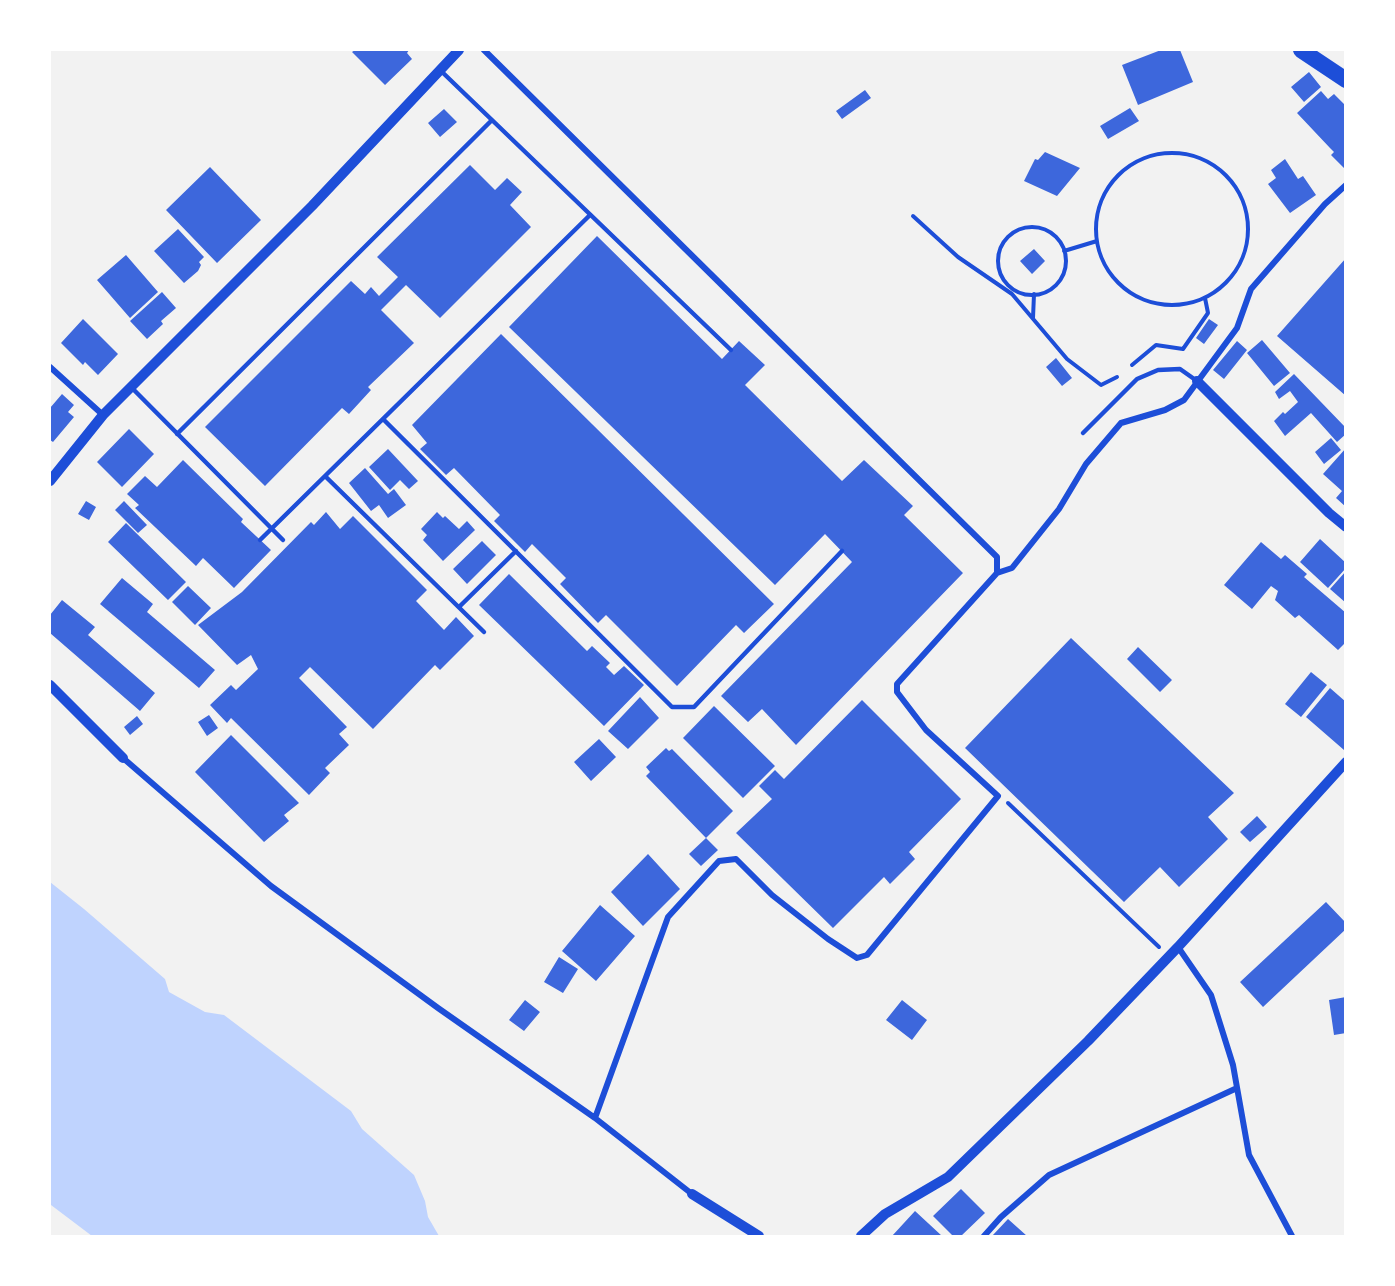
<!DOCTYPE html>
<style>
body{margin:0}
#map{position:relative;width:1395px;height:1286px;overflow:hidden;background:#f2f2f2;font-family:Raleway,sans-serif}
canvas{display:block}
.frame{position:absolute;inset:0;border:51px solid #fff;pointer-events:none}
</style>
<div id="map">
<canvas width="1395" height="1286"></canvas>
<div class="frame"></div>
</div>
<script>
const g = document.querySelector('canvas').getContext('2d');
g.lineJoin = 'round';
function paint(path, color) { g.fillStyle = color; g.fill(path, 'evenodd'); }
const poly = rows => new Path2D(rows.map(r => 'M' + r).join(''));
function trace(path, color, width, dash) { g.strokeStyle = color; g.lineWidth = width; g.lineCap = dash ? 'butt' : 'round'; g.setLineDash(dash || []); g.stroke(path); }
paint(poly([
 [50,882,84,909,165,979,169,992,205,1012,224,1015,351,1111,362,1129,414,1175,425,1201,428,1217,439,1236,92,1236,51,1205,50,1195]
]), '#bfd3fe');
paint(poly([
 [355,50,409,50,407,53,412,59,385,85,352,52],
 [1161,50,1180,50,1193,82,1138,105,1122,65],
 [1309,72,1321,87,1304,102,1291,87],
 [865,90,871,98,842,119,836,111],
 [1321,91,1328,99,1334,94,1346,106,1346,170,1331,155,1334,152,1330,148,1297,113],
 [1130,108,1139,121,1108,139,1100,126],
 [444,109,457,122,440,137,428,123],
 [1045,152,1080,168,1057,196,1024,181,1035,159,1038,160],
 [1285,159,1298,179,1303,176,1316,195,1290,213,1268,184,1276,178,1271,170],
 [470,165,495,190,507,178,522,192,510,205,531,227,440,318,406,285,381,310,414,343,368,387,371,390,349,414,342,408,265,486,205,427,351,281,365,294,371,287,379,296,398,277,377,257],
 [210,167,261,220,217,263,166,210],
 [178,229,204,257,199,262,201,265,198,271,184,283,154,251],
 [597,236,722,359,739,341,765,365,745,385,842,481,864,460,913,506,904,515,963,573,796,745,762,709,748,722,721,696,852,562,825,534,775,585,509,327],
 [1034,249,1045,261,1032,274,1020,261],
 [126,255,158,292,130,318,97,280],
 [1346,258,1346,396,1277,336],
 [162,292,176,308,161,321,163,324,147,339,130,321],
 [83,319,118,354,98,375,85,362,83,365,61,343],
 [1209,319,1218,325,1204,344,1196,338],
 [501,334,774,604,744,633,736,625,677,686,606,615,598,623,560,584,566,578,532,544,525,552,494,521,500,515,454,468,446,475,420,449,427,443,412,425],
 [1262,340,1290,373,1274,386,1247,353],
 [1237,341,1247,350,1224,379,1213,370],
 [1056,358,1072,378,1062,386,1046,367],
 [1294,374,1346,428,1346,434,1337,442,1311,413,1285,436,1274,421,1283,412,1285,414,1298,402,1290,391,1279,399,1275,392],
 [62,394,74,405,68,412,74,417,53,442,50,440,50,408],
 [129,429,154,454,122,487,97,462],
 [1331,438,1341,450,1324,464,1315,452],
 [1346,448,1346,507,1336,498,1342,491,1323,474],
 [388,449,418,481,409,489,400,480,390,490,369,467],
 [183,460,243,519,241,522,271,550,234,588,203,558,196,566,135,508,139,505,127,494,145,476,157,487],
 [365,468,388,494,394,489,406,505,388,518,379,505,371,511,349,483],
 [86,501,96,507,89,520,78,514],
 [124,501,147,525,138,533,115,510],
 [326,512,340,529,353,516,427,590,416,601,444,630,456,617,474,636,440,670,435,665,373,729,310,667,299,678,347,727,339,734,349,745,325,768,330,773,309,795,231,718,227,723,210,705,231,685,236,690,258,669,251,655,237,665,198,625,242,592,311,522,314,525],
 [437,512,443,518,445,516,459,529,467,521,475,530,443,561,423,540,427,535,421,529],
 [126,523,186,582,168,600,108,542],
 [1320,539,1346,563,1346,568,1328,588,1300,562],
 [482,541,496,555,467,584,453,569],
 [1261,542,1281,559,1285,555,1307,574,1304,577,1346,613,1346,645,1344,644,1338,650,1299,615,1295,618,1275,600,1278,591,1271,586,1252,609,1224,585],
 [1346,571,1346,603,1330,589],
 [509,574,587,651,592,646,610,663,606,667,614,675,624,666,644,685,604,726,479,605],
 [122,578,153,604,147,612,215,670,199,688,100,604],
 [188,586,211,608,195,625,172,602],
 [62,600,95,627,88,635,155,693,140,711,50,633,50,615],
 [1071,638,1234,793,1208,817,1228,839,1179,887,1160,867,1124,902,965,748],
 [1138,647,1172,680,1160,692,1127,659],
 [1311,672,1327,685,1301,717,1285,704],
 [1330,688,1346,702,1344,750,1306,717],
 [640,697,659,718,628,749,608,731],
 [862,700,961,799,909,852,915,859,890,884,884,877,833,928,736,833,772,799,759,786,775,770,784,779],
 [714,706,775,766,743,798,683,738],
 [209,715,218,728,207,736,198,722],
 [137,716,143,724,130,735,124,727],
 [231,735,299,803,284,815,289,821,264,842,195,772],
 [599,739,616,757,591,781,574,762],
 [666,748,669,751,672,749,733,811,706,838,646,776,650,772,646,767],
 [1257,816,1267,827,1250,842,1240,832],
 [706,838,718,850,701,866,689,854],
 [648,854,680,889,643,926,611,892],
 [1326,902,1346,923,1346,929,1263,1007,1240,982],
 [600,905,635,936,596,981,562,951],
 [559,957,578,969,563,993,544,982],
 [1346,997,1346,1033,1334,1035,1329,1000],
 [525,1000,540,1012,524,1031,509,1020],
 [902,1000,927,1020,912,1040,886,1020],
 [961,1189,985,1213,961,1236,953,1236,933,1216],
 [915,1211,942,1236,892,1236],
 [1008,1219,1027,1236,992,1236]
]), '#3d67dc');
trace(poly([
 '1096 229a76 76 0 1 1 152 0a76 76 0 1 1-152 0Z',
 [913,216,958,257,1012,294,1067,359,1101,385,1117,377],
 '998 261a34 34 0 1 1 68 0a34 34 0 1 1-68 0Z',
 [1064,251,1097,241],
 [1033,318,1034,294],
 [1132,365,1156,345,1183,349,1208,313,1205,298],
 [1008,803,1159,947]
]), '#1d4ed8', 4);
trace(poly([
 [440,70,731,350],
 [131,387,283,540],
 [383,419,672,707,694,707,842,551],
 [1083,433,1137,379,1158,370,1180,369,1197,381],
 [177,434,492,120],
 [325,476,484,632],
 [260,540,590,215],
 [459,607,516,551]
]), '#1d4ed8', 4.5);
trace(poly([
 [484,50,997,557,997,573],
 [50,367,103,415],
 [123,758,271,886,438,1008,595,1118,692,1194],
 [1178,947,1211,995,1233,1065,1249,1155,1292,1236],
 [595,1118,668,917,719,861,736,859,772,895,828,939,857,958,867,955,998,796,926,730,897,692,897,684,997,573,1012,568,1059,509,1086,464,1121,423,1165,410,1184,400,1237,328,1251,289,1325,204,1346,185],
 [984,1236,1001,1217,1049,1175,1237,1088]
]), '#1d4ed8', 6);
trace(poly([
 [1197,381,1329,513,1346,527],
 [50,481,103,415,312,206,459,50],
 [50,685,123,758],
 [692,1194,759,1236],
 [861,1236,885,1214,948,1177,1088,1041,1178,947,1346,762]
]), '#1d4ed8', 10);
trace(poly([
 [1301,50,1346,80]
]), '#1d4ed8', 16);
</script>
